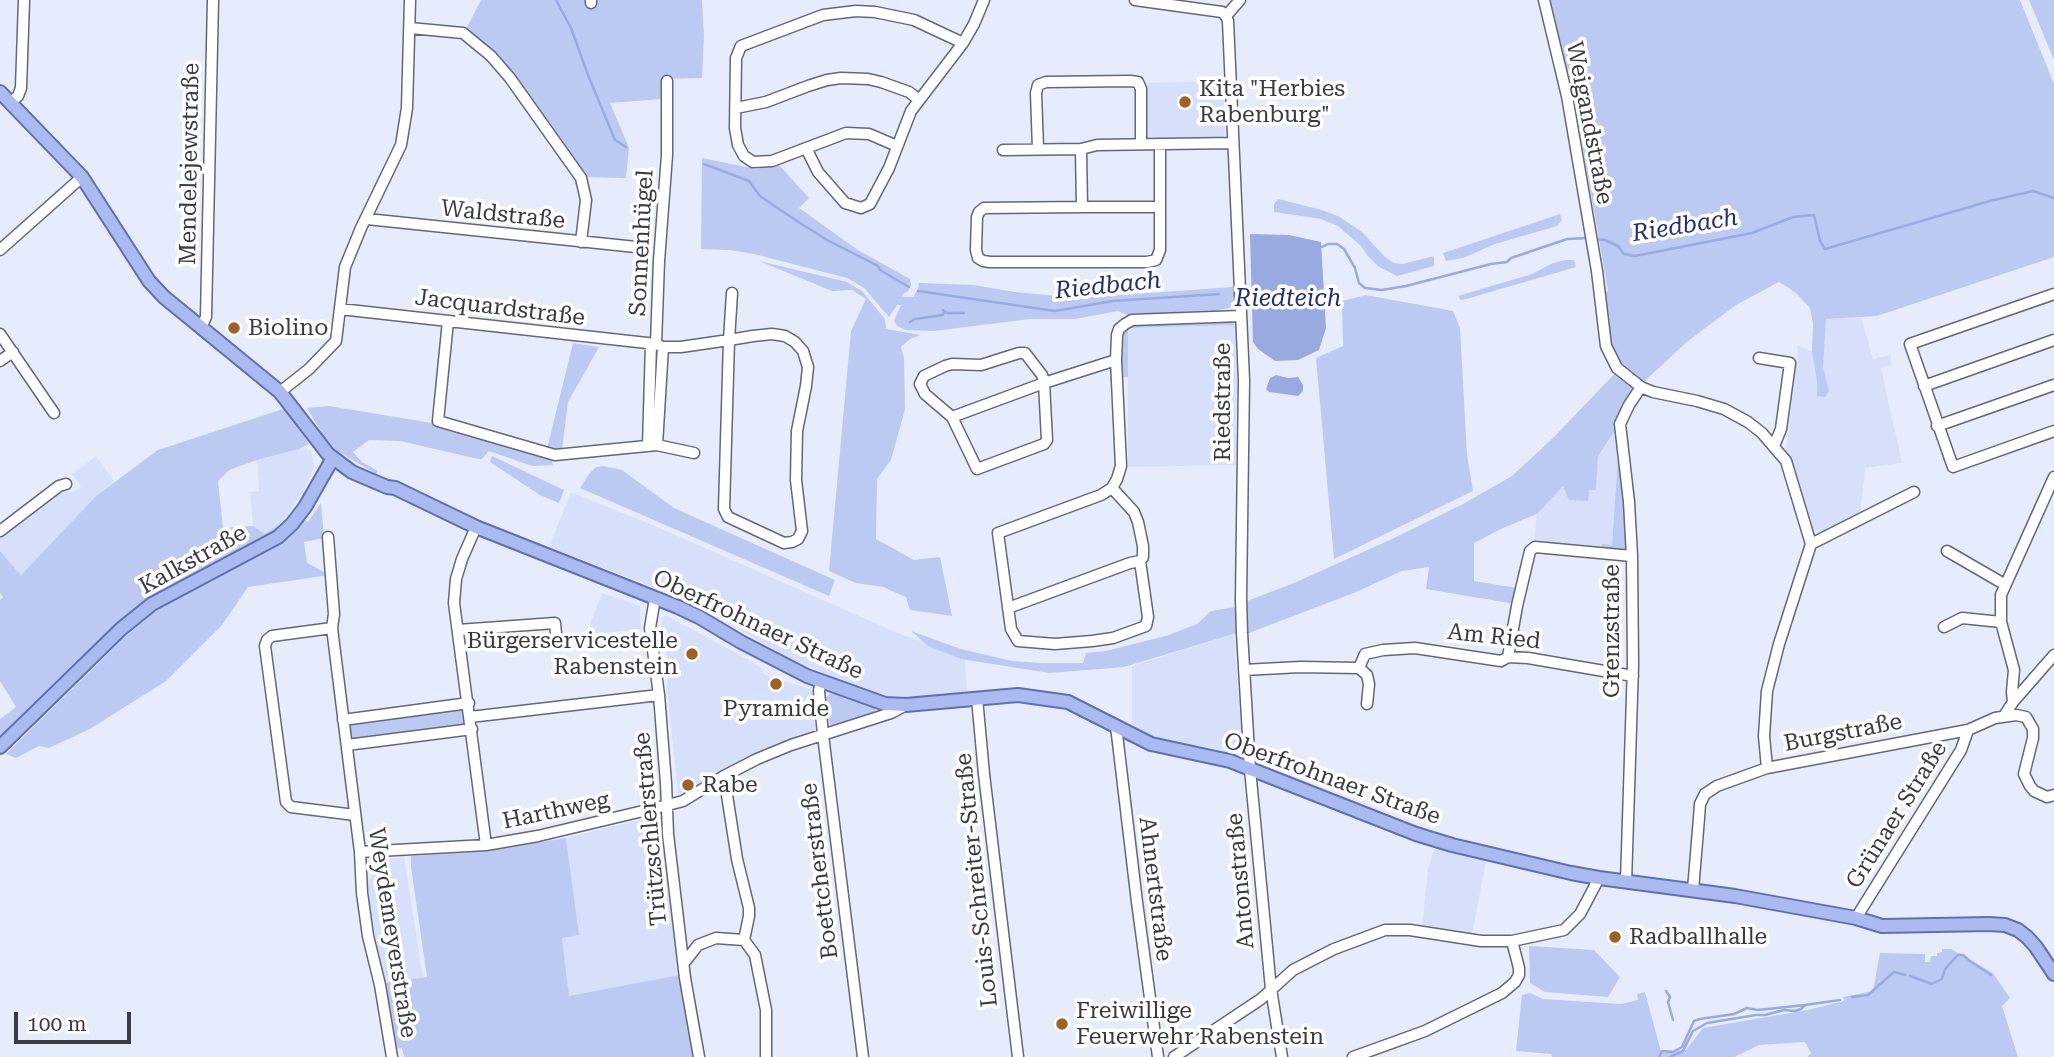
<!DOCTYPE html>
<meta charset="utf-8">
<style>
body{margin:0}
#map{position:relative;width:2054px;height:1057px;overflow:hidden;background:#e7ecfc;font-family:"Roboto Serif",serif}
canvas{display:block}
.scale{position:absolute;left:14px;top:1012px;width:117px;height:32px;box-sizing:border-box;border:4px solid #383b42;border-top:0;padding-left:9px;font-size:21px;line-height:24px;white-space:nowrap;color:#383b42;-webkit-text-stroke:5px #fff;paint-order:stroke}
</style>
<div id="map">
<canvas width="2054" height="1057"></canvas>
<div class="scale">100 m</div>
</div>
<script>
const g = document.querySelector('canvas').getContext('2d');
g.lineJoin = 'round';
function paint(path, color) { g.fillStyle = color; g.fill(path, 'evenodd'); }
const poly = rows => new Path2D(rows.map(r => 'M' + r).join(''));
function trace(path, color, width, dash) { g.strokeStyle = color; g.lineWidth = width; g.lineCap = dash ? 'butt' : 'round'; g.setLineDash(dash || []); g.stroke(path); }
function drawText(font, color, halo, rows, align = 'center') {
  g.font = font + ' "Roboto Serif",serif'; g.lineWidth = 7; g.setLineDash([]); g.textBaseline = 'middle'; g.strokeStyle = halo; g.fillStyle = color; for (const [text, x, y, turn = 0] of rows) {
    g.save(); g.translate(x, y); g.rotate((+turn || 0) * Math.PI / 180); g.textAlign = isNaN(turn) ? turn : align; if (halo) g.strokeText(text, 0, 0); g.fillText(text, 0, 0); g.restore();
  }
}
paint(poly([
 [1224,81,1225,135,1223,138,1219,140,1149,140,1144,137,1144,83],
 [1861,317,1873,359,1890,355,1892,365,1881,368,1902,463,1865,468,1860,515,1827,533,1810,529,1795,471,1786,452,1798,345,1812,352,1817,382,1817,395,1829,391,1823,367,1825,319],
 [1235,325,1237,367,1236,465,1128,467,1128,328],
 [1616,429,1618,456,1612,545,1602,550,1534,543,1537,514,1563,485,1596,490,1598,456],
 [299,449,311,450,314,467,303,492,288,514,282,523,265,534,253,526,250,492,259,491,257,460],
 [96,456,114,481,96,496,21,575,0,551,0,536,51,495,62,490,67,492,73,492,81,486,72,474],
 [571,492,655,526,900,634,965,656,967,692,907,698,886,697,871,693,785,656,695,603,549,547],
 [602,593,640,606,641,629,593,634,591,622],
 [665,615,749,660,762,669,764,674,777,680,778,679,812,690,815,729,811,733,762,750,712,776,685,794,678,793,667,687,668,662,661,626,663,617],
 [1234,634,1242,744,1239,749,1225,750,1154,739,1143,735,1132,726,1132,666],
 [655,816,658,820,679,975,569,997,562,937,579,934,566,838],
 [1434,849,1486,861,1472,935,1422,928,1428,869],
 [404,857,423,978,383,982,365,889,376,866,389,859]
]), '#d7e0fa');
paint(poly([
 [481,0,702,0,704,36,702,78,663,79,662,99,610,103,629,148,626,178,583,177,527,99,465,31],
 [1550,0,2020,0,2054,84,2054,257,1877,316,1826,319,1823,367,1829,391,1825,397,1817,396,1817,382,1812,352,1813,324,1810,308,1796,293,1779,282,1736,305,1688,341,1648,378,1625,406,1616,429,1598,456,1596,490,1589,490,1588,501,1569,500,1563,486,1537,514,1503,528,1474,543,1474,581,1517,588,1515,604,1426,589,1429,567,1402,571,1356,592,1244,635,1247,601,1294,583,1392,539,1463,504,1512,476,1553,438,1622,366,1615,357,1609,344,1604,292,1608,291,1574,98],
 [2029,0,2054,0,2054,60],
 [702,158,756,169,779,165,809,198,799,208,858,250,910,279,911,285,908,291,902,295,903,297,913,297,918,289,919,283,974,285,1015,292,1077,298,1233,287,1235,303,1229,308,1219,310,1219,312,1131,317,1118,311,1075,319,1030,319,934,331,906,330,897,326,894,321,901,305,897,305,889,317,864,288,847,278,754,254,729,250,701,249],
 [1278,199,1322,210,1340,217,1362,232,1384,256,1394,263,1402,264,1434,256,1434,266,1397,276,1379,267,1367,255,1361,246,1338,226,1321,219,1274,212,1274,204],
 [1560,214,1562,220,1557,226,1495,244,1463,258,1446,261,1443,253],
 [1566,260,1574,260,1576,267,1463,300,1460,299,1458,296,1532,274,1553,263],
 [759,261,847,282,862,291,885,319,886,329,921,335,910,339,901,347,904,358,905,409,891,460,877,479,876,539,914,560,940,557,952,616,910,610,906,597,883,587,856,583,829,571,851,331,866,299,852,290,832,291],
 [1366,295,1453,311,1460,328,1467,455,1473,491,1334,559,1316,358,1343,346,1342,301],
 [1232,321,1235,325,1128,328,1128,377,1121,377,1121,337,1128,327,1133,325],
 [573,343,599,347,568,402,562,450,547,449],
 [329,406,438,424,551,458,553,465,532,466,489,451,482,459,478,459,400,441,369,440,353,452,362,462,378,471,376,474,336,450,324,437,307,408],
 [286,408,309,444,299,449,257,460,229,470,218,481,223,528,253,526,265,534,277,526,280,529,188,580,0,740,0,719,16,707,0,681,0,600,3,597,0,593,0,551,21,575,96,496,158,450],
 [492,456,564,490,559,503,540,495,490,462],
 [1618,456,1622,479,1629,549,1624,552,1602,550,1602,544,1612,545],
 [603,466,622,470,674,508,835,580,829,596,580,488,589,474,596,467],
 [321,503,324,538,304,542,307,563,330,575,248,587,222,625,166,681,90,729,49,748,39,746,16,758,6,754,127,635,156,611,192,589,282,542,305,520,308,522],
 [1235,607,1237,633,1124,667,1049,673,961,659,928,646,911,631,961,649,1012,661,1043,663,1083,663,1086,653,1106,651,1169,635,1197,624,1211,611],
 [831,693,875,708,875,713,831,725,829,723,826,697],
 [469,703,472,729,347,745,343,720],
 [566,838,579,935,562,938,569,996,679,975,693,1057,404,1057,402,1048,393,1049,383,983,427,977,411,867,411,856,487,851],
 [1529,946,1594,950,1620,977,1608,997,1545,992,1530,983],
 [1942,949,1951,949,1993,973,2010,998,2002,1006,2018,1057,1807,1057,1811,1053,1805,1042,1759,1045,1734,1057,1552,1057,1551,1054,1516,1051,1522,995,1530,993,1543,999,1621,1004,1638,1000,1637,994,1645,992,1661,1052,1686,1050,1703,1028,1807,1010,1844,1001,1843,997,1873,991,1880,953,1925,954,1925,962,1930,962,1931,956,1937,956,1937,953,1942,952]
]), '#bcc9f3');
paint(poly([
 [1250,234,1289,235,1321,242,1326,328,1319,350,1298,360,1275,361,1258,349,1253,342],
 [1276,375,1288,378,1298,377,1303,385,1303,391,1298,396,1269,392,1266,389,1270,378]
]), '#99aae1');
trace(poly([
 [556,0,571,28,588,75,615,140,626,147],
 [704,164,749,181,760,196,800,223,827,240,878,266,880,270,909,287],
 [1595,239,1605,240,1618,246,1624,254,1635,256,1752,233,1793,217,1814,215,1820,241,1825,249,1990,201,2033,191,2054,198],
 [1322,247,1328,244,1337,244,1344,249,1355,268,1359,283,1365,288,1382,290,1406,286,1491,264,1507,262,1511,258,1523,254,1567,239,1588,238],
 [918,291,1055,311,1113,301,1219,294],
 [943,310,947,313,964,313],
 [910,322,915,319,943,315,944,312],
 [1910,976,1932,984,1942,979,1945,969,1958,955,1963,955,1970,961,1991,975],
 [1666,991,1670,997,1668,1002,1673,1020],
 [1852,997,1868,995,1894,972,1905,975],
 [1659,1057,1662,1051,1673,1052,1682,1047,1694,1021,1700,1019,1734,1014,1747,1008,1758,1010,1805,1005],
 [1670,1057,1683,1051,1693,1031,1707,1023,1756,1015,1765,1015,1784,1010,1795,1011,1801,1009,1805,1005,1840,1000]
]), '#99aae1', 2.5);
const minor = poly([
 [591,0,591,3],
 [1135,0,1222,12,1226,16],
 [1544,0,1567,96,1597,271,1606,346,1617,368,1641,387,1653,392,1697,401,1724,409,1748,422,1762,433,1786,461,1811,544,1779,644,1767,691,1764,736,1767,768],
 [1226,16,1228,21,1244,380,1241,599,1242,633,1250,769,1271,989,1282,1057],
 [1226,16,1240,0],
 [410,28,463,33,491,56,510,78,581,178,586,200,581,242],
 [11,102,18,96,21,88,24,0],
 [736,108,766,102,808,86,827,80,841,78,868,79,881,82,909,92,919,100],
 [897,146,869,134,846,133,772,161,753,162,744,156,738,145,735,128,736,58,741,46,823,15,856,11,875,12,914,20,963,43],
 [806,148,818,172,845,203,861,208,870,204,889,168,911,111,963,43,974,24,984,0],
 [1038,148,1036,93,1038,85,1046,82,1130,81,1138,82,1141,89,1141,144],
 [1081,149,1082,207,984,208,979,212,977,217,976,250,978,258,983,261,990,262,1147,262,1156,260,1160,250,1160,145],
 [1003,150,1081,149,1097,145,1233,143],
 [1082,207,1160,207],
 [367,219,636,247],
 [0,250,82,177],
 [2054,294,1910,344,1953,467,2054,431],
 [340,309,656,344],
 [448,321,438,421,555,455,657,445,694,453],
 [201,328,206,317,213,0],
 [0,334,54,413],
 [663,347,681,347,729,340,753,336,772,334,785,336,795,342,803,351,808,367,806,386,797,431,796,480,802,531,798,539,792,542,784,543,728,517,724,509,729,340,732,293],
 [1019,353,1025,353,1042,375,1044,383,1047,440,1044,444,977,469,952,417,925,394,920,384,924,376,945,366,952,364,981,365,1019,353],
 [1759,358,1790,363,1781,429,1774,446],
 [0,361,13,352],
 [1924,386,2054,340],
 [280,392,309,369,336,341,345,267,361,228,401,145,407,108,410,0],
 [952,417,1044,383,1116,360],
 [1937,426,2054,385],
 [657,445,663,347,656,344,659,261,667,155,667,81],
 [648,446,651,344],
 [1112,488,1134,512,1138,522,1143,546,1143,557,1140,561,1148,617,1146,626,1113,638,1092,641,1055,644,1018,641,1011,629,998,533,1101,495,1112,488,1117,479,1121,466,1116,360,1117,335,1119,329,1125,324,1132,320,1241,316],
 [476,527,462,559,456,579,454,603,486,845],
 [0,531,59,486,66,484],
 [328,537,334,614,332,628,360,852,362,893,368,936,380,985,392,1057],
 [1811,544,1914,492],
 [1947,551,2004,584],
 [655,598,650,628,659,695,666,783,668,834,685,978,699,1057],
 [1008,608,1130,563,1140,561],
 [1944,627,1962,618,2001,622],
 [332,628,272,636,267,640,265,646,286,802,291,807,355,815],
 [458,630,555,623,557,644],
 [1508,657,1517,606,1530,551,1535,547,1632,556],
 [1359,668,1367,675,1369,684,1367,704],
 [1244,670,1300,667,1359,668,1365,654,1383,650,1415,648,1501,661,1508,657,1528,658,1633,676],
 [821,681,819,691,823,735,863,1057],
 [977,698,984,774,1018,1057],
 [2013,702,2012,692,2014,670,2001,622,2001,595,2054,477],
 [2004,716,2013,702,2054,655],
 [470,717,659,695],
 [343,720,469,703],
 [1116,726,1137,902,1158,1057],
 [347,745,472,729],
 [724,776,737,859,749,908,749,916,744,940],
 [360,852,486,845,538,836,668,805,683,801,724,776,757,759,791,745,891,713,904,706],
 [1626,882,1633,665,1632,556,1629,502,1620,424,1629,405,1641,387],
 [1693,890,1699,818,1700,804,1705,794,1717,786,1767,768,1968,730,1995,718,2016,715,2026,717,2033,729,2033,738,2024,774,2030,786,2034,791,2047,797,2054,795],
 [1856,918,1961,750,1968,730],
 [684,963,698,945,716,938,744,940,755,955,766,1010,766,1057],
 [1174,1057,1261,999,1293,970,1334,949,1385,930,1410,930,1481,941,1512,941,1564,930,1580,914,1599,878],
 [1353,1057,1425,1031,1502,993,1515,982,1519,975,1519,968,1512,941]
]);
const major = poly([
 [0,92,82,177,149,281,164,297,280,392,328,454,352,472,387,487,395,488,476,527,678,607,699,617,741,642,807,676,885,704,906,705,1018,695,1068,702,1151,744,1230,761,1416,834,1452,845,1571,873,1599,878,1735,896,1856,918,1882,926,1989,924,2005,925,2018,930,2027,937,2036,947,2054,974],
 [0,747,121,629,152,604,278,537,292,524,305,507,333,458]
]);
trace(minor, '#626878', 13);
trace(major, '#5f70af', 16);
trace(minor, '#fff', 10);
trace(major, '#acbaf2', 12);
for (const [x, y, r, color] of [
 [1185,102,7,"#9f6226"],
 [234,328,7,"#9f6226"],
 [692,654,7,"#9f6226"],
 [776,684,7,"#9f6226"],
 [688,785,7,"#9f6226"],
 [1615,937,7,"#9f6226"],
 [1062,1024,7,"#9f6226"]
]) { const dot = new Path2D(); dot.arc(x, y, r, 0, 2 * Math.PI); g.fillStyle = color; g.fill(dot); trace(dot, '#fff', 2.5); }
drawText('23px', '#383b42', '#fff', [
 ["Kita \"Herbies",1199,89],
 ["Rabenburg\"",1199,115],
 ["Biolino",248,328],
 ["Bürgerservicestelle",678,641,"right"],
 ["Rabenstein",678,667,"right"],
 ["Pyramide",776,709,"center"],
 ["Rabe",702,785],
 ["Radballhalle",1629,937],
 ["Freiwillige",1076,1011],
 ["Feuerwehr Rabenstein",1076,1037]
], 'left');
drawText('23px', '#383b42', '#fff', [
 ["Weigandstraße",1589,123,79],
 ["Mendelejewstraße",190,164,-89],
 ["Waldstraße",503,215,6],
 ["Sonnenhügel",642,243,-87],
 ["Jacquardstraße",500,308,7],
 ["Riedstraße",1223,402,-90],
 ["Kalkstraße",193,560,-29],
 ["Oberfrohnaer Straße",758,625,25],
 ["Grenzstraße",1612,631,-90],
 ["Am Ried",1494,637,6],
 ["Burgstraße",1843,733,-11],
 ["Oberfrohnaer Straße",1332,779,20],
 ["Harthweg",556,811,-12],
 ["Grünaer Straße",1897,815,-58],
 ["Trützschlerstraße",651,829,-95],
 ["Boettcherstraße",820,871,-97],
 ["Louis-Schreiter-Straße",977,880,-96],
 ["Antonstraße",1241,881,-95],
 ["Ahnertstraße",1155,889,83],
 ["Weydemeyerstraße",392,933,81]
]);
drawText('italic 24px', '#253071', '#fff', [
 ["Riedbach",1685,226,-9],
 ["Riedbach",1108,286,-6],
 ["Riedteich",1288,299]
]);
</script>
